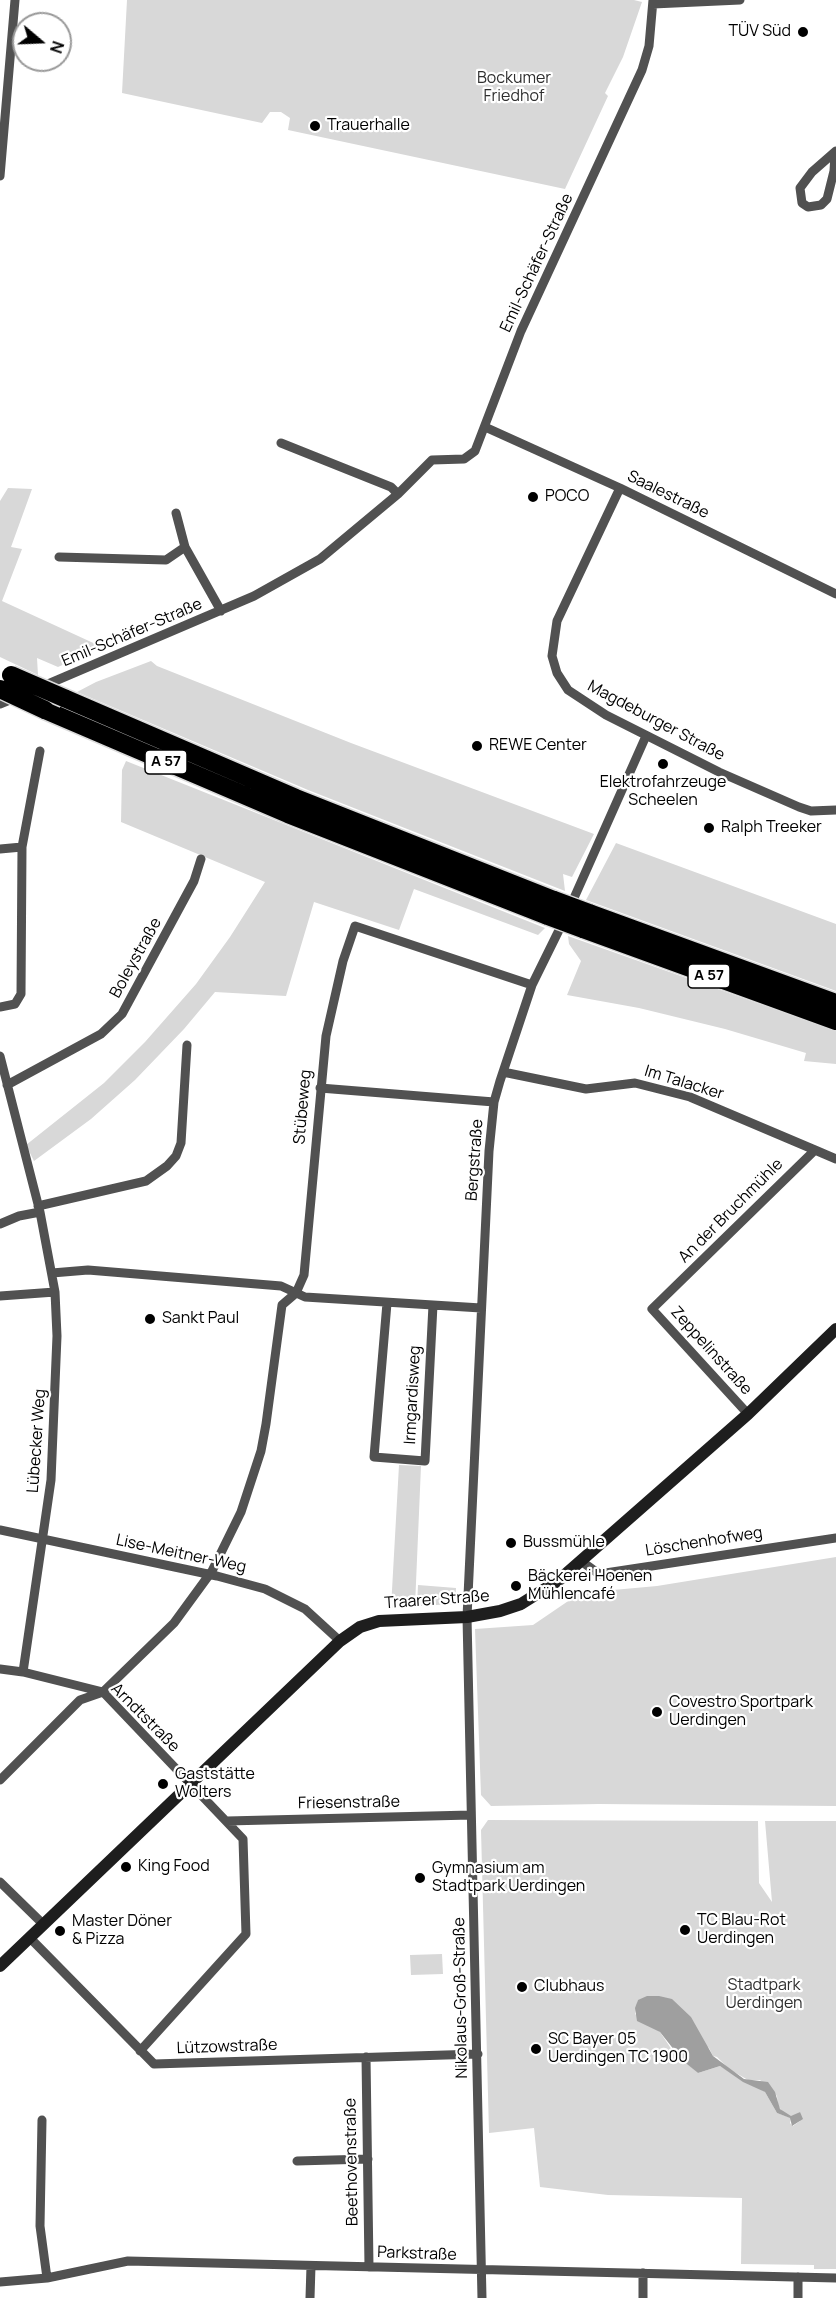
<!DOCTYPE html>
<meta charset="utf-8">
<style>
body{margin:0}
#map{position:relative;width:836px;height:2298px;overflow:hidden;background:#fff;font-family:Manrope,sans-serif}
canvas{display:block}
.north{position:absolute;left:12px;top:12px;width:60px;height:60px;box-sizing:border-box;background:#fff;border:2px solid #999;border-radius:50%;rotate:109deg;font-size:16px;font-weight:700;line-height:24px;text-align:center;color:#000}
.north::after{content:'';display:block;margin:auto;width:21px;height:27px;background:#000;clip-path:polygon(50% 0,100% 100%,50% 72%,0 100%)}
</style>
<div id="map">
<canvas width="836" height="2298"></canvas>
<div class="north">N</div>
</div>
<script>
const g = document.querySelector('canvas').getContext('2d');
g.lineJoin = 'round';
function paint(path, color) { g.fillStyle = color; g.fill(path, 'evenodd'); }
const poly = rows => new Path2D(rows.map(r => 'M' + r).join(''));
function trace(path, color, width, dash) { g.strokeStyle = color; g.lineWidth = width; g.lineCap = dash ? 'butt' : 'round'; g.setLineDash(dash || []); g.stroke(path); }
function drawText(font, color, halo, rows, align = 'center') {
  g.font = font + ' Manrope,sans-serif'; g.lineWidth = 4.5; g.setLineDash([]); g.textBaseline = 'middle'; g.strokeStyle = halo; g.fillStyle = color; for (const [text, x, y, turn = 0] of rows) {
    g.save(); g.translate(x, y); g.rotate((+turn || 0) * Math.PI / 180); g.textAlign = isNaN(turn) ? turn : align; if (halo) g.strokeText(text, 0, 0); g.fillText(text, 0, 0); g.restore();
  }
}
paint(poly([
 [127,0,634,0,642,2,623,57,605,93,608,96,565,189,288,130,290,118,281,112,270,112,262,123,122,93],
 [8,488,32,489,11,547,22,549,2,601,102,647,58,667,37,658,38,675,0,657,0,501],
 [151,661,157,666,351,743,594,834,572,877,563,874,565,891,308,790,77,692,96,682],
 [126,761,545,928,538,935,414,889,399,930,314,902,286,996,215,992,184,1029,135,1080,91,1119,34,1161,26,1145,104,1083,145,1042,196,984,230,937,265,882,121,822,122,770],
 [616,843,836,924,836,991,586,900],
 [568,936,836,1031,836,1064,804,1061,806,1053,725,1029,639,1008,567,995,581,961,569,944],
 [399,1465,421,1466,415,1606,391,1608],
 [836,1557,836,1806,599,1804,491,1806,481,1795,475,1629,533,1625,580,1593,657,1586],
 [418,1585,456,1588,455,1604,417,1606],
 [488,1820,758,1821,759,1883,772,1902,765,1821,836,1821,836,2269,814,2269,814,2265,741,2264,742,2198,608,2195,540,2187,534,2128,489,2133,481,1830],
 [638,2000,709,2048,713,2056,717,2057,729,2069,748,2080,760,2080,777,2096,778,2106,783,2112,791,2117,800,2112,800,2121,793,2126,790,2123,791,2118,777,2113,765,2092,720,2066,698,2073,672,2050,660,2032,635,2014],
 [442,1954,443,1974,411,1975,410,1955]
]), '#d8d8d8');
paint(poly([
 [659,1996,672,1999,691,2017,713,2056,744,2079,768,2082,775,2092,780,2109,791,2116,800,2112,803,2119,792,2126,790,2118,777,2113,765,2092,743,2082,720,2066,698,2073,682,2060,660,2032,637,2021,635,2008,638,2000,647,1996]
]), '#9f9f9f');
const highway = poly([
 [64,698,296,798,554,900],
 [45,710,288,814,548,916],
 [589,913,836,1003],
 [583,929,836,1021]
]);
trace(highway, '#dbdbdb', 21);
trace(poly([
 [653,4,740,0],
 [835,154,834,171,827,199,821,205,808,207,802,203,800,188,812,172,836,151],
 [0,176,15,0],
 [485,427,620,488,836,594],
 [281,443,391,487,398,494],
 [620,488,557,621,552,656,557,673,568,690,606,715,719,772,799,807,811,811,836,810],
 [176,513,185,547,221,611],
 [59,557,166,560,185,547],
 [41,687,254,596,320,559,398,494,432,460,464,459,475,451,521,331,642,70,649,46,653,0],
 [0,704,17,697],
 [0,849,22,847],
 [570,907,646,736],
 [0,1007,15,1004,21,994,22,847,40,751],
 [0,1056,40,1212,55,1292,57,1336,51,1480,23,1672],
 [503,1072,586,1089,635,1083,690,1097,815,1150],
 [7,1085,101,1034,122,1014,194,881,201,859],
 [320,1088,494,1102],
 [38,1206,146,1181,167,1166,176,1156,181,1143,187,1045],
 [0,1224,19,1216,40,1212],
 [52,1273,88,1270,281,1286,305,1297,481,1308],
 [0,1296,55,1292],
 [387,1303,374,1457,425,1461,433,1305],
 [748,1414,652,1309,815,1150,836,1159],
 [0,1530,217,1576,265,1589,305,1609,340,1641],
 [581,1561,599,1574,836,1538],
 [0,1669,23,1672,103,1692,243,1839,246,1934,140,2051],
 [0,1780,80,1700,103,1692,174,1623,212,1571,241,1512,261,1451,266,1424,282,1305,296,1293,304,1275,326,1036,343,961,355,926,532,985],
 [227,1821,471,1815],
 [0,1882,44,1925],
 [30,1938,154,2064,478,2054],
 [366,2057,369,2267],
 [42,2120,40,2226,47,2278],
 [297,2161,368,2159],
 [0,2282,47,2278,128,2261,836,2278],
 [310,2298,311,2266],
 [482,2298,467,1617,489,1151,494,1102,500,1081,532,985,564,920],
 [643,2298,643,2273],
 [798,2298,798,2277]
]), '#515151', 9);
trace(poly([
 [0,1966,340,1641,360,1627,379,1621,467,1617,500,1611,521,1604,559,1580,748,1414,836,1329]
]), '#1e1e1e', 12);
trace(highway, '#000', 18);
const highwayBridge = poly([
 [11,675,64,698],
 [0,689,45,710],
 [554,900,589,913],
 [548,916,583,929]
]);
trace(highwayBridge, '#dbdbdb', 21, []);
trace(highwayBridge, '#000', 18);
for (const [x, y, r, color] of [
 [803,32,6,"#000"],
 [315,126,6,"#000"],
 [533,497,6,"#000"],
 [477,746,6,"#000"],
 [663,764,6,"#000"],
 [709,828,6,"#000"],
 [150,1319,6,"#000"],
 [511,1543,6,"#000"],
 [516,1586,6,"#000"],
 [657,1712,6,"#000"],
 [163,1784,6,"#000"],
 [126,1867,6,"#000"],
 [420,1878,6,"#000"],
 [685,1930,6,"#000"],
 [60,1931,6,"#000"],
 [522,1987,6,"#000"],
 [536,2049,6,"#000"]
]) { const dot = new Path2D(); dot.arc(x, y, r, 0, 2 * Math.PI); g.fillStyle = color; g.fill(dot); trace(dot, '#fff', 2); }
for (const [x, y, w] of [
 [166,762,42],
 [709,976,42]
]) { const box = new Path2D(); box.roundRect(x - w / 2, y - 12, w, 24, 4.5); g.fillStyle = '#fff'; g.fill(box); trace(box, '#000', 1.5); }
drawText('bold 15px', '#000', null, [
 ["A 57",166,762],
 ["A 57",709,976]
]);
drawText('16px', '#000', '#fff', [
 ["TÜV Süd",791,32,"right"],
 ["Trauerhalle",327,126],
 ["POCO",545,497],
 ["REWE Center",489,746],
 ["Elektrofahrzeuge",663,783,"center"],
 ["Scheelen",663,801,"center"],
 ["Ralph Treeker",721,828],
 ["Sankt Paul",162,1319],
 ["Bussmühle",523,1543],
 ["Bäckerei Hoenen",528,1577],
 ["Mühlencafé",528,1595],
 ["Covestro Sportpark",669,1703],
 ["Uerdingen",669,1721],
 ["Gaststätte",175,1775],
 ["Wolters",175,1793],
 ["King Food",138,1867],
 ["Gymnasium am",432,1869],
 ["Stadtpark Uerdingen",432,1887],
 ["TC Blau-Rot",697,1921],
 ["Uerdingen",697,1939],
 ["Master Döner",72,1922],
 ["& Pizza",72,1940],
 ["Clubhaus",534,1987],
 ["SC Bayer 05",548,2040],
 ["Uerdingen TC 1900",548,2058]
], 'left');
drawText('16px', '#2f2f2f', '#fff', [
 ["Bockumer",514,79],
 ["Friedhof",514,97],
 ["Stadtpark",764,1986],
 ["Uerdingen",764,2004]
]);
drawText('16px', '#000', '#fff', [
 ["Emil-Schäfer-Straße",537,263,-65],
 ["Saalestraße",668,495,26],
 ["Emil-Schäfer-Straße",132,633,-23],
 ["Magdeburger Straße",656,721,28],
 ["Boleystraße",136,958,-61],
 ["Im Talacker",684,1083,17],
 ["Stübeweg",303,1107,-85],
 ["Bergstraße",475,1160,-86],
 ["An der Bruchmühle",731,1211,-45],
 ["Zeppelinstraße",711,1351,48],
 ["Irmgardisweg",413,1395,-87],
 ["Lübecker Weg",37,1441,-86],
 ["Löschenhofweg",704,1542,-9],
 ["Lise-Meitner-Weg",181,1554,12],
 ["Traarer Straße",437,1600,-4],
 ["Arndtstraße",145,1718,45],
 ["Friesenstraße",349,1803,-1],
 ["Nikolaus-Groß-Straße",461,1998,-91],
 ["Lützowstraße",227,2047,-2],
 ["Beethovenstraße",352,2162,-91],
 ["Parkstraße",417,2254,2]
]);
</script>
